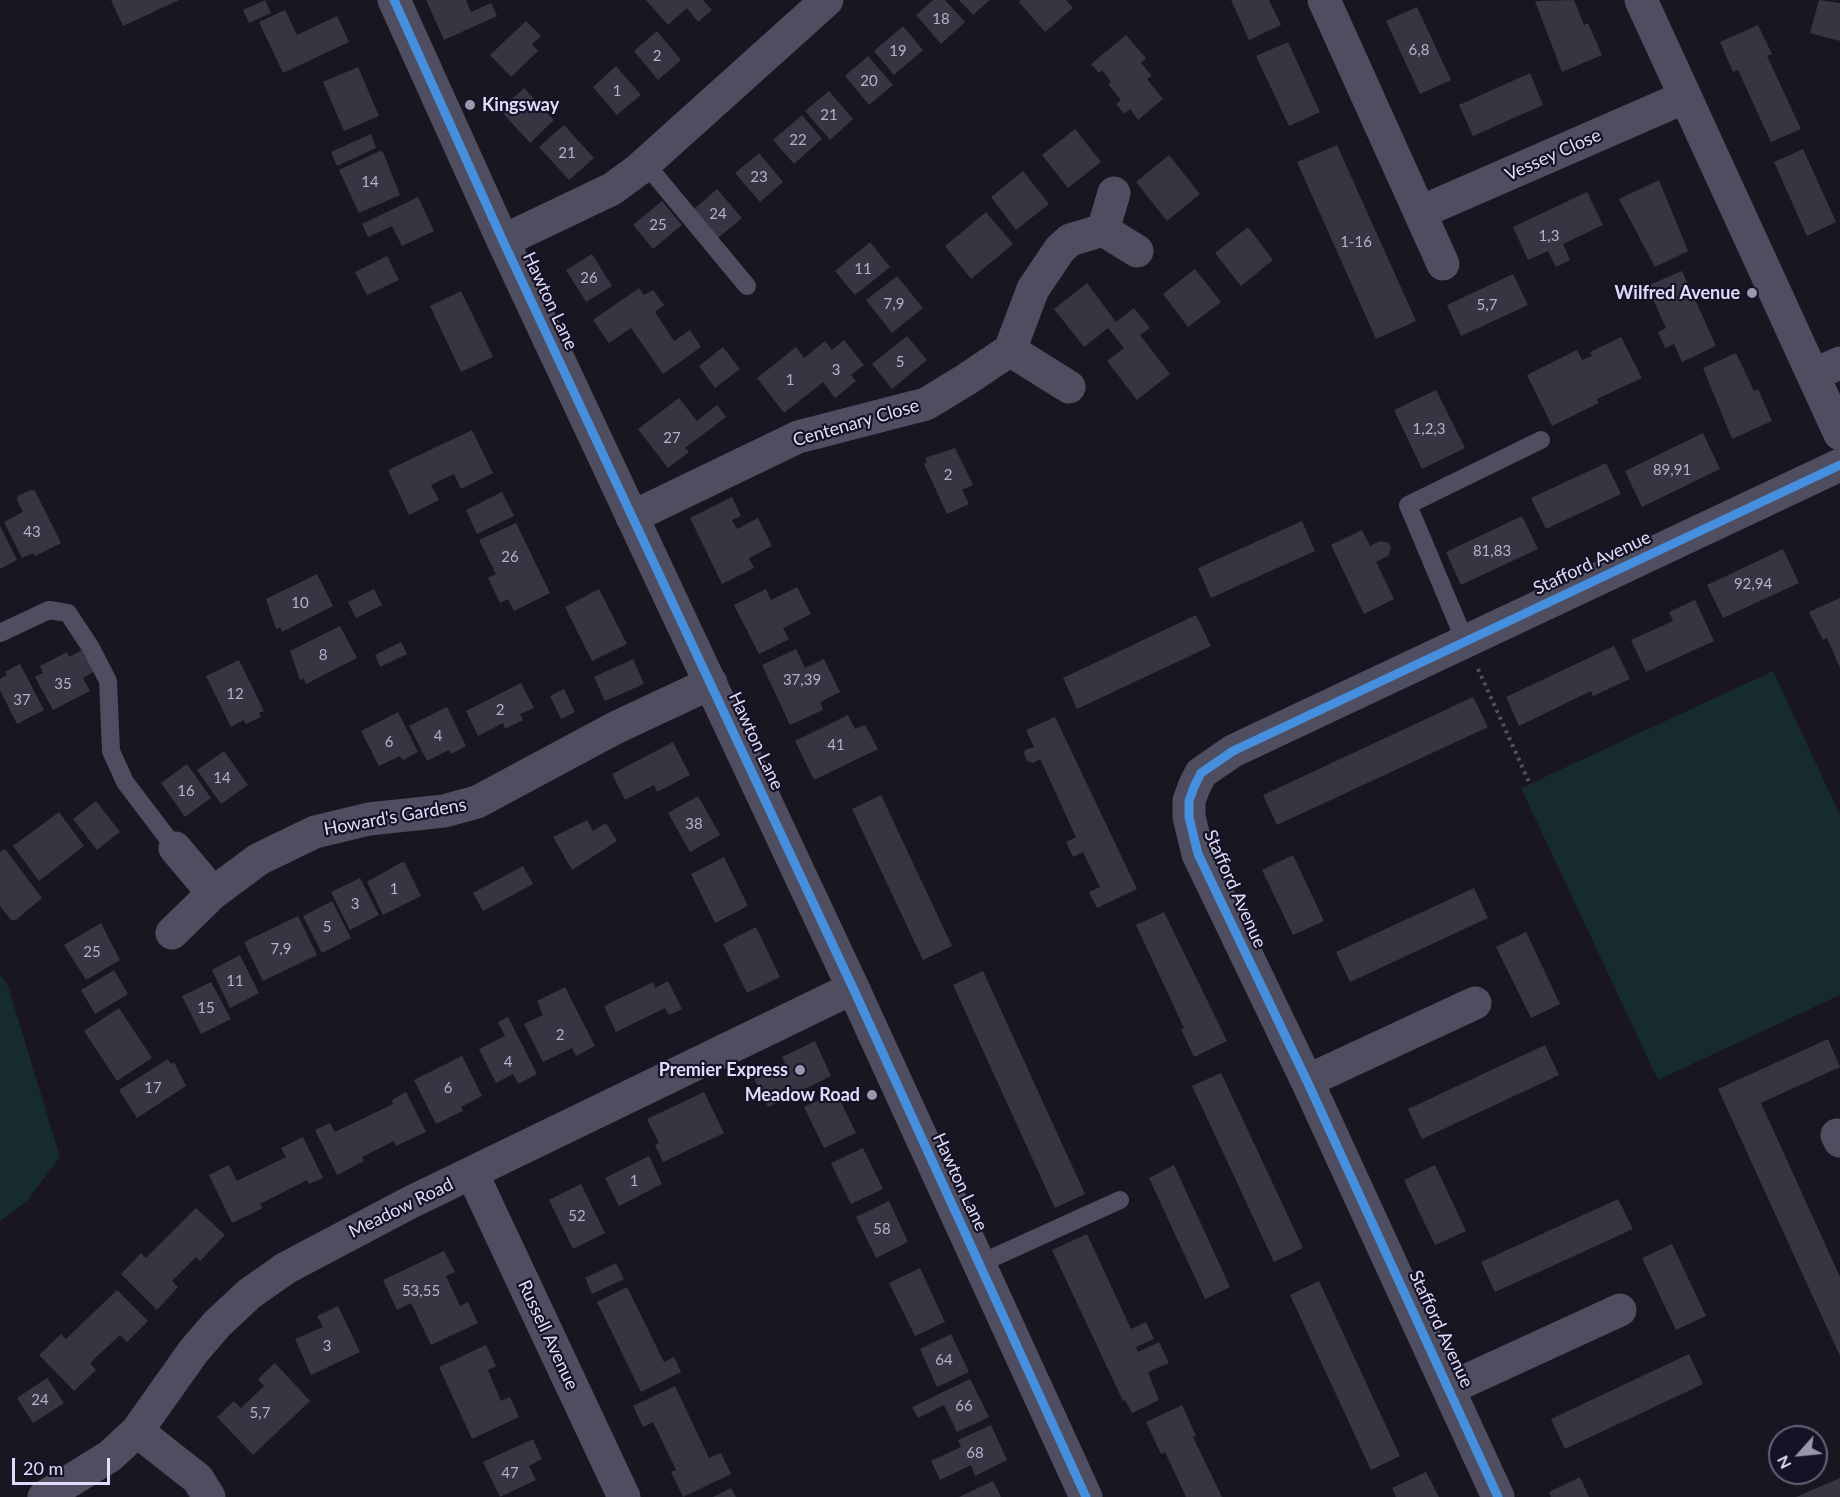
<!DOCTYPE html>
<style>
body{margin:0}
#map{position:relative;width:1840px;height:1497px;overflow:hidden;background:#191621;font-family:Lato,sans-serif}
canvas{display:block}
.north{position:absolute;left:1768px;top:1425px;width:60px;height:60px;box-sizing:border-box;background:#161225;border:2px solid #67627a;border-radius:50%;rotate:243deg;font-size:16px;font-weight:700;line-height:24px;text-align:center;color:#e0dbfa}
.north::after{content:'';display:block;margin:auto;width:21px;height:27px;background:#9a96ae;clip-path:polygon(50% 0,100% 100%,50% 72%,0 100%)}
.scale{position:absolute;left:12px;top:1458px;width:98px;height:27px;box-sizing:border-box;border:3px solid #e0dbfa;border-top:0;padding-left:8px;font-size:18px;line-height:21px;white-space:nowrap;color:#e0dbfa;-webkit-text-stroke:4px #161225;paint-order:stroke}
</style>
<div id="map">
<canvas width="1840" height="1497"></canvas>
<div class="north">N</div>
<div class="scale">20 m</div>
</div>
<script>
const g = document.querySelector('canvas').getContext('2d');
g.lineJoin = 'round';
function paint(path, color) { g.fillStyle = color; g.fill(path, 'evenodd'); }
const poly = rows => new Path2D(rows.map(r => 'M' + r).join(''));
function trace(path, color, width, dash) { g.strokeStyle = color; g.lineWidth = width; g.lineCap = dash ? 'butt' : 'round'; g.setLineDash(dash || []); g.stroke(path); }
function drawText(font, color, halo, rows, align = 'center') {
  g.font = font + ' Lato,sans-serif'; g.lineWidth = 4.5; g.setLineDash([]); g.textBaseline = 'middle'; g.strokeStyle = halo; g.fillStyle = color; for (const [text, x, y, turn = 0] of rows) {
    g.save(); g.translate(x, y); g.rotate((+turn || 0) * Math.PI / 180); g.textAlign = isNaN(turn) ? turn : align; if (halo) g.strokeText(text, 0, 0); g.fillText(text, 0, 0); g.restore();
  }
}
paint(poly([
 [1773,671,1840,815,1840,995,1658,1080,1521,788],
 [0,975,8,986,60,1157,27,1201,0,1221]
]), '#162b2c');
paint(poly([
 [111,0,179,0,123,26],
 [265,0,271,13,249,23,243,10],
 [426,0,466,0,471,12,491,3,497,16,444,40],
 [646,0,703,0,712,10,698,22,687,8,668,25],
 [933,0,945,0,965,22,941,44,916,15],
 [959,0,990,0,973,15],
 [1021,0,1066,0,1073,8,1045,32,1019,2],
 [1231,0,1269,0,1281,25,1249,40],
 [1574,0,1584,25,1588,23,1602,55,1562,72,1535,1],
 [1819,0,1840,3,1840,41,1810,33],
 [1417,7,1451,80,1420,94,1386,21],
 [285,10,297,35,337,16,349,42,283,73,259,22],
 [526,21,541,36,532,44,538,51,511,77,490,55],
 [1758,25,1772,54,1767,56,1801,129,1771,142,1738,70,1733,72,1720,42],
 [903,26,923,50,894,75,874,51],
 [657,31,681,60,658,80,634,51],
 [1126,35,1146,58,1141,63,1152,76,1147,79,1163,99,1138,120,1130,109,1124,114,1116,104,1121,100,1108,84,1111,82,1102,70,1099,73,1091,64],
 [1288,42,1320,112,1289,126,1256,56],
 [868,56,893,85,869,105,845,76],
 [616,66,641,95,617,115,593,87],
 [358,67,379,116,344,131,323,82],
 [1530,73,1543,105,1473,136,1459,105],
 [524,88,554,120,530,143,500,110],
 [829,91,853,119,830,140,805,111],
 [802,115,822,139,794,164,773,140],
 [564,125,594,158,569,180,539,147],
 [1075,129,1101,162,1068,188,1042,155],
 [371,134,376,148,337,166,331,152],
 [1337,145,1416,321,1376,339,1297,162],
 [1803,149,1836,222,1807,236,1774,162],
 [380,151,383,152,400,195,359,213,339,170],
 [759,153,783,182,760,202,735,173],
 [1169,155,1200,194,1167,221,1136,182],
 [1023,171,1049,204,1016,230,991,197],
 [1659,180,1688,251,1655,267,1619,199],
 [717,189,742,218,718,238,694,209],
 [1587,192,1603,225,1563,244,1570,260,1556,267,1548,251,1528,260,1513,227],
 [418,197,434,231,402,246,392,226,368,237,362,224],
 [662,201,682,225,653,249,633,225],
 [986,212,1013,244,971,279,945,246],
 [1248,227,1273,260,1241,286,1215,253],
 [870,242,890,267,855,295,835,271],
 [592,254,612,286,586,302,566,270],
 [387,256,399,280,367,295,355,272],
 [1195,269,1221,302,1188,327,1163,294],
 [1682,271,1716,346,1682,362,1674,344,1665,348,1658,332,1666,328,1647,286],
 [1513,274,1528,305,1461,336,1447,305],
 [897,276,923,308,892,333,866,300],
 [1087,283,1116,322,1134,308,1150,328,1140,335,1170,374,1137,400,1107,361,1124,348,1108,328,1084,347,1054,309],
 [639,288,644,295,653,290,664,305,655,312,674,341,690,330,701,347,663,374,631,328,609,343,593,320],
 [461,291,493,357,461,372,430,306],
 [907,336,927,360,892,389,872,364],
 [1621,337,1642,378,1597,399,1599,403,1552,426,1527,375,1577,350,1582,360,1592,356,1590,352],
 [844,340,864,365,851,375,856,381,835,398,823,382,784,413,757,378,796,347,804,358,825,341,832,350],
 [723,347,740,369,715,388,699,366],
 [1736,353,1754,391,1758,389,1772,421,1732,439,1703,368],
 [1436,390,1465,448,1422,469,1394,410],
 [679,398,697,421,717,405,726,417,685,448,689,452,668,468,638,429],
 [472,430,493,473,461,489,454,474,431,485,439,500,409,515,388,470],
 [1703,433,1720,469,1642,507,1625,471],
 [955,448,973,485,962,490,969,504,947,514,924,464,927,462,925,458],
 [1606,463,1621,494,1546,529,1531,498],
 [31,490,35,491,61,543,35,556,33,553,22,558,4,522,23,512,17,500,18,496],
 [502,492,514,516,477,534,466,510],
 [732,497,741,516,732,520,737,529,758,518,772,546,749,558,754,568,722,584,690,518],
 [1522,516,1538,549,1461,585,1446,552],
 [1302,521,1315,551,1211,598,1198,568],
 [516,523,550,593,514,611,508,599,500,603,488,578,496,574,479,540],
 [0,526,17,560,0,569],
 [1362,530,1370,546,1380,541,1389,543,1391,549,1388,556,1376,562,1394,599,1364,614,1331,545],
 [1783,549,1799,583,1723,618,1707,585],
 [317,574,333,606,282,632,280,627,276,629,266,599],
 [797,587,811,614,783,628,789,639,759,654,734,605,766,589,771,600],
 [374,589,382,605,356,618,348,602],
 [599,589,627,644,592,661,565,607],
 [1840,598,1840,668,1827,638,1823,640,1809,612],
 [1695,600,1714,641,1646,672,1631,640,1673,621,1669,612],
 [1196,615,1211,646,1077,709,1063,678],
 [340,626,357,658,306,684,304,679,300,680,290,651],
 [401,642,407,654,380,667,375,655],
 [1614,646,1630,679,1593,696,1591,691,1519,726,1506,697],
 [84,649,95,671,83,678,90,691,53,710,35,677,43,673,40,666,67,652,69,657],
 [796,649,805,668,824,659,840,692,820,702,823,710,790,725,762,665],
 [633,659,644,684,605,701,594,677],
 [239,660,264,711,259,713,261,717,246,724,244,720,231,727,206,676],
 [20,664,44,710,17,724,0,690,0,679,7,675,5,672],
 [521,683,534,708,520,714,523,720,505,729,503,723,478,736,466,711],
 [564,689,575,712,561,719,550,696],
 [1473,697,1488,727,1277,825,1263,795],
 [447,707,466,746,451,754,449,750,427,761,409,726],
 [398,712,418,752,403,760,400,756,379,766,361,731],
 [848,715,855,729,865,725,878,749,814,780,795,741],
 [1055,717,1137,889,1097,908,1089,892,1100,887,1083,852,1073,857,1066,842,1076,837,1040,759,1033,763,1027,761,1024,754,1025,750,1034,747,1026,730],
 [673,742,690,775,657,792,654,785,625,800,612,774],
 [224,751,248,785,221,804,197,770],
 [187,764,211,798,185,817,161,783],
 [881,795,952,946,923,960,852,809],
 [698,796,720,835,690,852,668,813],
 [96,801,120,832,97,850,73,819],
 [59,812,84,846,39,881,13,846],
 [587,820,593,831,606,823,617,841,572,870,553,837],
 [5,849,42,898,16,920,11,920,0,906,0,852],
 [1293,855,1324,921,1293,935,1262,870],
 [724,857,748,906,715,923,691,874],
 [402,862,405,863,421,896,383,915,367,882],
 [523,866,533,884,483,911,473,893],
 [360,878,379,915,350,930,331,892],
 [1474,888,1488,918,1350,982,1336,952],
 [332,901,351,938,322,953,303,916],
 [1164,912,1227,1041,1194,1057,1181,1029,1184,1028,1136,925],
 [298,916,317,955,263,981,244,942],
 [101,923,120,960,86,980,64,945],
 [756,927,780,977,747,993,723,944],
 [1526,932,1560,1004,1531,1018,1496,947],
 [240,955,259,993,230,1008,212,970],
 [114,970,128,994,95,1014,81,990],
 [983,971,1085,1194,1055,1208,953,985],
 [668,981,682,1009,669,1015,665,1008,616,1032,604,1006,653,982,655,988],
 [211,982,231,1019,201,1034,182,996],
 [565,987,595,1046,576,1056,572,1048,543,1062,524,1024,543,1015,537,1001],
 [119,1008,152,1058,117,1081,84,1031],
 [508,1017,537,1074,518,1084,513,1074,496,1083,479,1049,505,1036,498,1022],
 [1828,1039,1840,1067,1761,1103,1840,1277,1840,1356,1718,1089],
 [815,1041,831,1076,768,1107,754,1078,785,1063,782,1057],
 [1545,1045,1559,1075,1422,1139,1408,1109],
 [462,1056,482,1096,461,1107,463,1111,436,1124,414,1080],
 [168,1059,171,1064,174,1062,186,1086,137,1118,119,1090],
 [1221,1073,1303,1248,1274,1262,1192,1086],
 [406,1092,426,1132,396,1146,394,1141,362,1157,364,1161,337,1175,315,1130,330,1123,335,1132,393,1104,392,1100],
 [704,1092,724,1133,663,1162,655,1145,659,1143,647,1119],
 [836,1092,856,1133,824,1148,804,1107],
 [303,1137,323,1178,309,1184,307,1180,260,1204,263,1208,232,1223,209,1175,229,1165,237,1181,286,1157,281,1148],
 [863,1148,883,1189,851,1204,831,1163],
 [649,1156,662,1184,619,1206,605,1178],
 [1174,1165,1230,1287,1205,1299,1149,1178],
 [1435,1165,1466,1231,1435,1245,1404,1180],
 [581,1184,605,1233,573,1249,549,1200],
 [1618,1199,1633,1229,1495,1292,1481,1262],
 [889,1201,908,1242,876,1258,856,1217],
 [196,1208,225,1235,200,1261,196,1257,172,1281,178,1287,157,1310,121,1274,141,1253,146,1258],
 [1087,1234,1131,1329,1146,1322,1154,1339,1136,1347,1138,1352,1159,1342,1169,1363,1148,1372,1159,1400,1132,1413,1125,1400,1123,1401,1052,1250],
 [1672,1244,1706,1316,1676,1330,1642,1258],
 [444,1251,455,1272,446,1276,460,1306,468,1302,478,1323,431,1345,411,1303,397,1310,383,1280],
 [616,1263,624,1279,592,1294,585,1278],
 [920,1268,945,1322,915,1336,889,1283],
 [1319,1281,1400,1456,1371,1470,1290,1295],
 [627,1287,664,1362,674,1357,681,1372,641,1392,597,1302],
 [117,1290,148,1321,127,1342,120,1335,90,1363,96,1370,74,1391,39,1355,61,1334,66,1339],
 [338,1306,360,1352,311,1375,295,1339,323,1327,317,1316],
 [951,1334,969,1372,937,1387,920,1349],
 [486,1345,496,1366,488,1370,501,1401,510,1397,519,1417,472,1439,439,1367],
 [1689,1354,1703,1384,1565,1449,1551,1419],
 [275,1363,310,1401,253,1455,217,1417,234,1401,241,1408,264,1386,258,1379],
 [47,1378,64,1403,33,1423,17,1398],
 [970,1379,989,1417,957,1432,944,1405,918,1418,912,1407],
 [675,1386,709,1458,721,1453,731,1474,683,1497,671,1472,676,1470,653,1422,643,1427,633,1406],
 [1182,1405,1196,1436,1193,1437,1222,1497,1186,1497,1165,1452,1161,1454,1146,1422],
 [991,1425,1007,1460,975,1476,971,1465,940,1480,931,1461,961,1447,958,1440],
 [533,1439,542,1459,529,1466,536,1480,500,1497,483,1462],
 [1426,1472,1439,1497,1396,1497,1392,1488],
 [1580,1477,1589,1497,1551,1497,1549,1492],
 [1840,1478,1840,1497,1796,1497],
 [993,1481,1001,1497,959,1497],
 [731,1488,736,1497,713,1497]
]), '#383442');
trace(poly([
 [1478,669,1530,784]
]), '#4a535e', 4, [3, 4.5]);
trace(poly([
 [645,163,747,286],
 [0,633,49,610,68,613,91,648,108,681,111,751,125,782,175,848],
 [1465,641,1408,505,1541,440],
 [979,1264,1120,1200]
]), '#4f4d60', 18);
trace(poly([
 [1324,0,1443,264],
 [1641,0,1840,434],
 [1421,212,1685,97],
 [1103,230,1137,251],
 [503,241,612,189,638,170,827,0],
 [1010,350,1069,387],
 [1813,375,1840,363],
 [632,517,798,437,926,404,967,379,1010,350,1033,289,1060,249,1070,240,1103,230,1114,193],
 [175,848,213,893],
 [172,933,213,893,259,859,315,832,369,819,444,811,477,802,615,728,711,683],
 [1307,1081,1475,1003],
 [1837,1135,1840,1141],
 [472,1173,624,1497],
 [1450,1388,1620,1310],
 [137,1431,198,1479,209,1497],
 [44,1497,110,1456,137,1431,193,1352,217,1324,249,1294,286,1268,411,1202,853,988],
 [1498,1497,1307,1081,1198,854,1189,817,1189,801,1194,787,1201,773,1233,751,1840,465]
]), '#4f4d60', 33);
trace(poly([
 [394,0,503,241,853,988,1086,1497]
]), '#4f4d60', 33);
trace(poly([
 [394,0,503,241,853,988,1086,1497],
 [1498,1497,1307,1081,1198,854,1189,817,1189,801,1194,787,1201,773,1233,751,1840,465]
]), '#468fdf', 9);
for (const [x, y, r, color] of [
 [470,105,6,"#9a96ae"],
 [1752,293,6,"#9a96ae"],
 [800,1070,6,"#9a96ae"],
 [872,1095,6,"#9a96ae"]
]) { const dot = new Path2D(); dot.arc(x, y, r, 0, 2 * Math.PI); g.fillStyle = color; g.fill(dot); trace(dot, '#161225', 2); }
drawText('15px', '#b6b1cc', null, [
 ["18",941,19],
 ["6,8",1419,50],
 ["19",898,51],
 ["2",657,56],
 ["20",869,81],
 ["1",617,91],
 ["21",829,115],
 ["22",798,140],
 ["21",567,153],
 ["23",759,177],
 ["14",370,182],
 ["24",718,214],
 ["25",658,225],
 ["1,3",1549,236],
 ["1-16",1356,242],
 ["11",863,269],
 ["26",589,278],
 ["7,9",894,304],
 ["5,7",1487,305],
 ["5",900,362],
 ["3",836,370],
 ["1",790,380],
 ["1,2,3",1429,429],
 ["27",672,438],
 ["89,91",1672,470],
 ["2",948,475],
 ["43",32,532],
 ["81,83",1492,551],
 ["26",510,557],
 ["92,94",1753,584],
 ["10",300,603],
 ["8",323,655],
 ["37,39",802,680],
 ["35",63,684],
 ["12",235,694],
 ["37",22,700],
 ["2",500,710],
 ["4",438,736],
 ["6",389,742],
 ["41",836,745],
 ["14",222,778],
 ["16",186,791],
 ["38",694,824],
 ["1",394,889],
 ["3",355,904],
 ["5",327,927],
 ["7,9",281,949],
 ["25",92,952],
 ["11",235,981],
 ["15",206,1008],
 ["2",560,1035],
 ["4",508,1062],
 ["17",153,1088],
 ["6",448,1088],
 ["1",634,1181],
 ["52",577,1216],
 ["58",882,1229],
 ["53,55",421,1291],
 ["3",327,1346],
 ["64",944,1360],
 ["24",40,1400],
 ["66",964,1406],
 ["5,7",260,1413],
 ["68",975,1453],
 ["47",510,1473]
]);
drawText('bold 18px', '#e0dbfa', '#161225', [
 ["Kingsway",482,105,"left"],
 ["Wilfred Avenue",1740,293],
 ["Premier Express",788,1070],
 ["Meadow Road",860,1095]
], 'right');
drawText('18px', '#e0dbfa', '#161225', [
 ["Vessey Close",1553,155,-24],
 ["Hawton Lane",550,301,65],
 ["Centenary Close",856,423,-16],
 ["Stafford Avenue",1592,563,-25],
 ["Hawton Lane",756,741,65],
 ["Howard's Gardens",395,817,-10],
 ["Stafford Avenue",1235,889,66],
 ["Hawton Lane",960,1182,65],
 ["Meadow Road",401,1208,-26],
 ["Stafford Avenue",1441,1329,65],
 ["Russell Avenue",548,1335,65]
]);
</script>
